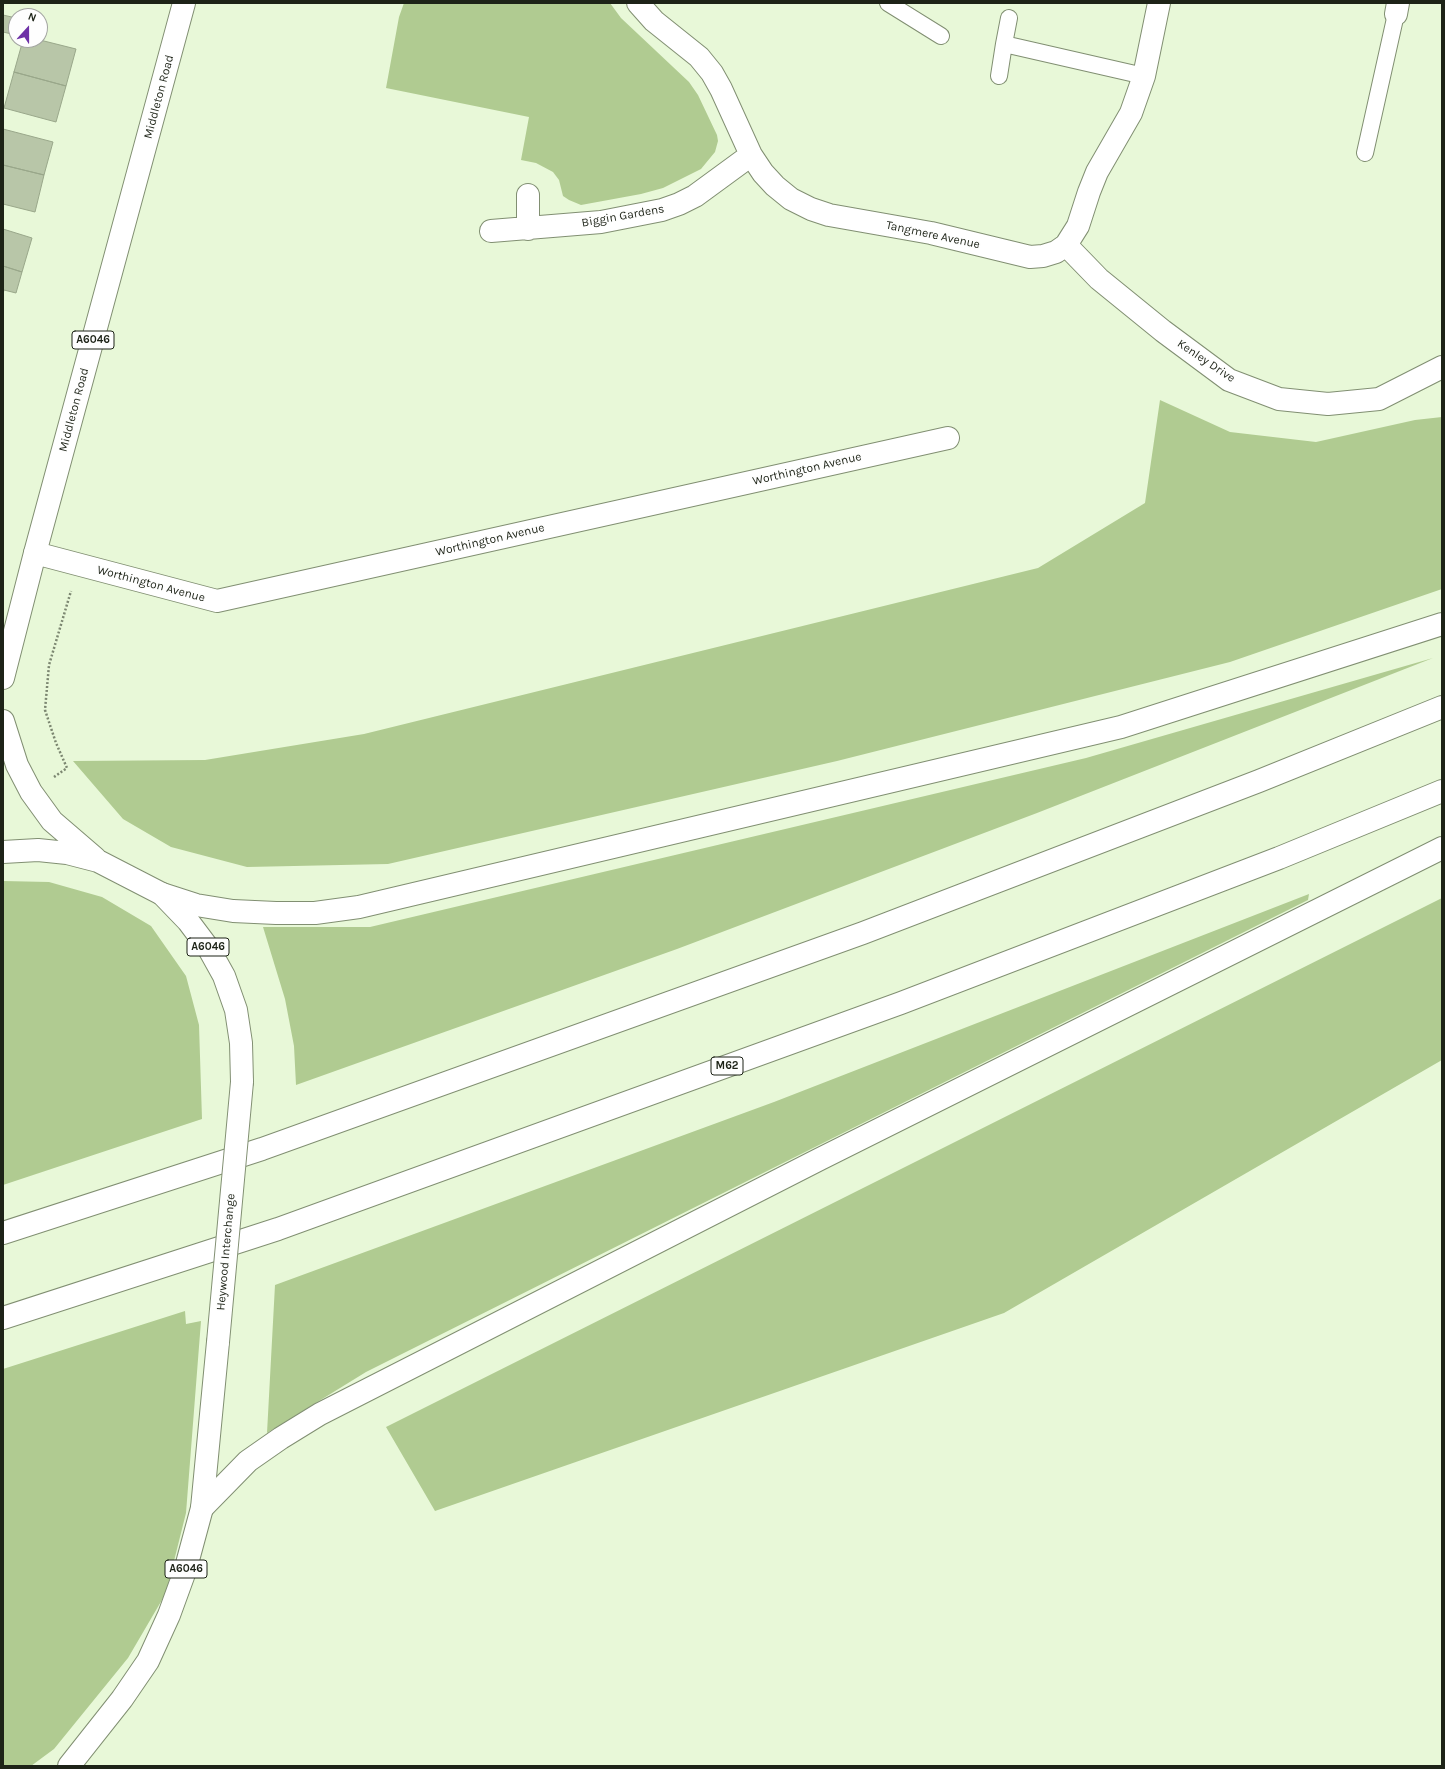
<!DOCTYPE html>
<style>
body{margin:0}
#map{position:relative;width:1445px;height:1769px;overflow:hidden;background:#e8f8d8;font-family:Karla,sans-serif}
canvas{display:block}
.frame{position:absolute;inset:0;border:4px solid #1d2317;pointer-events:none}
.north{position:absolute;left:8px;top:8px;width:40px;height:40px;box-sizing:border-box;background:#fefefe;border:1px solid #a4a6a2;border-radius:50%;rotate:21deg;font-size:11px;font-weight:700;line-height:16px;text-align:center;color:#1d2317}
.north::after{content:'';display:block;margin:auto;width:14px;height:18px;background:#6e31a7;clip-path:polygon(50% 0,100% 100%,50% 72%,0 100%)}
</style>
<div id="map">
<canvas width="1445" height="1769"></canvas>
<div class="frame"></div>
<div class="north">N</div>
</div>
<script>
const g = document.querySelector('canvas').getContext('2d');
g.lineJoin = 'round';
function paint(path, color) { g.fillStyle = color; g.fill(path, 'evenodd'); }
const poly = rows => new Path2D(rows.map(r => 'M' + r).join(''));
function trace(path, color, width, dash) { g.strokeStyle = color; g.lineWidth = width; g.lineCap = dash ? 'butt' : 'round'; g.setLineDash(dash || []); g.stroke(path); }
function drawText(font, color, halo, rows, align = 'center') {
  g.font = font + ' Karla,sans-serif'; g.lineWidth = 3; g.setLineDash([]); g.textBaseline = 'middle'; g.strokeStyle = halo; g.fillStyle = color; for (const [text, x, y, turn = 0] of rows) {
    g.save(); g.translate(x, y); g.rotate((+turn || 0) * Math.PI / 180); g.textAlign = isNaN(turn) ? turn : align; if (halo) g.strokeText(text, 0, 0); g.fillText(text, 0, 0); g.restore();
  }
}
paint(poly([
 [404,3,610,3,621,18,689,82,698,95,717,135,718,141,715,152,701,169,663,188,641,194,581,205,569,200,563,196,559,180,553,172,536,163,521,160,529,117,386,88,399,17],
 [1160,400,1230,432,1316,442,1415,420,1442,417,1442,589,1230,662,837,761,388,864,247,867,171,847,123,819,73,761,205,760,364,734,1038,568,1145,503],
 [1433,658,1037,813,677,949,296,1085,294,1046,285,999,263,927,370,927,1086,758],
 [3,881,49,882,102,897,151,926,186,976,199,1025,202,1119,3,1185],
 [1309,894,1308,900,366,1372,267,1433,275,1285,774,1102],
 [1442,898,1442,1060,1004,1313,435,1511,386,1427],
 [185,1311,186,1324,201,1321,186,1513,166,1593,128,1658,54,1749,31,1766,3,1766,3,1369]
]), '#b0cb91');
const building = poly([
 [3,15,16,18,16,35,3,32,3,15],
 [23,40,40,40,76,49,66,86,14,72,23,40],
 [14,72,66,86,56,122,4,108,14,72],
 [3,129,53,142,44,175,3,165,3,129],
 [3,165,44,175,35,212,3,204,3,165],
 [3,229,32,238,22,272,3,266,3,229],
 [3,266,22,272,16,293,4,290,3,294,3,266]
]);
paint(building, '#b8c6a8');
trace(building, '#99a78a', 1);
const service = poly([
 [888,3,941,36],
 [1009,18,1004,44,1144,76],
 [999,76,1004,44],
 [1365,153,1396,14]
]);
const minor = poly([
 [638,3,654,21,699,57,712,73,721,89,751,155,763,173,775,186,791,199,811,209,829,215,931,233,1030,257,1043,256,1056,252,1066,245,1078,226,1089,192,1097,172,1131,113,1144,76,1159,3],
 [1396,14,1398,3],
 [528,229,528,195],
 [491,231,601,222,662,210,679,204,695,196,751,155],
 [1066,245,1099,279,1163,331,1229,380,1279,399,1328,404,1379,399,1442,367],
 [35,553,217,601,948,438]
]);
const primary = poly([
 [3,678,35,553,184,3],
 [3,721,17,765,31,792,52,821,95,858],
 [3,852,38,850,67,853,98,861,162,894,188,921,209,949,224,976,236,1010,241,1043,242,1082],
 [69,1766,122,1699,148,1661,169,1615,185,1571,202,1508,218,1342]
]);
const motorway = poly([
 [162,894,196,905,233,911,276,913,315,913,359,907,1121,727,1442,624],
 [3,1233,262,1149,863,933,1259,781,1442,707],
 [3,1318,278,1229,901,1003,1279,858,1442,791],
 [202,1508,248,1461,281,1438,320,1414,820,1159,1442,848]
]);
trace(service, '#818f72', 18);
trace(minor, '#818f72', 24);
trace(primary, '#818f72', 24);
trace(motorway, '#818f72', 24);
trace(poly([
 [54,777,67,768,56,743,45,710,49,665,71,591]
]), '#7c8771', 2.5, [2, 2]);
trace(service, '#fff', 16);
trace(minor, '#fff', 22);
trace(primary, '#fff', 22);
trace(motorway, '#fff', 22);
const primaryBridge = poly([
 [218,1342,242,1082]
]);
trace(primaryBridge, '#818f72', 24, []);
trace(primaryBridge, '#fff', 22);
for (const [x, y, w] of [
 [93,340,42],
 [208,947,42],
 [727,1066,32],
 [186,1569,42]
]) { const box = new Path2D(); box.roundRect(x - w / 2, y - 9, w, 18, 3); g.fillStyle = '#fefefe'; g.fill(box); trace(box, '#1d2317', 1); }
drawText('bold 11px', '#1d2317', null, [
 ["A6046",93,340],
 ["A6046",208,947],
 ["M62",727,1066],
 ["A6046",186,1569]
]);
drawText('12px', '#1d2317', '#fefefe', [
 ["Middleton Road",159,97,-75],
 ["Biggin Gardens",623,216,-10],
 ["Tangmere Avenue",933,235,12],
 ["Kenley Drive",1206,361,34],
 ["Middleton Road",74,410,-75],
 ["Worthington Avenue",807,469,-13],
 ["Worthington Avenue",490,540,-13],
 ["Worthington Avenue",151,584,15],
 ["Heywood Interchange",226,1252,-85]
]);
</script>
